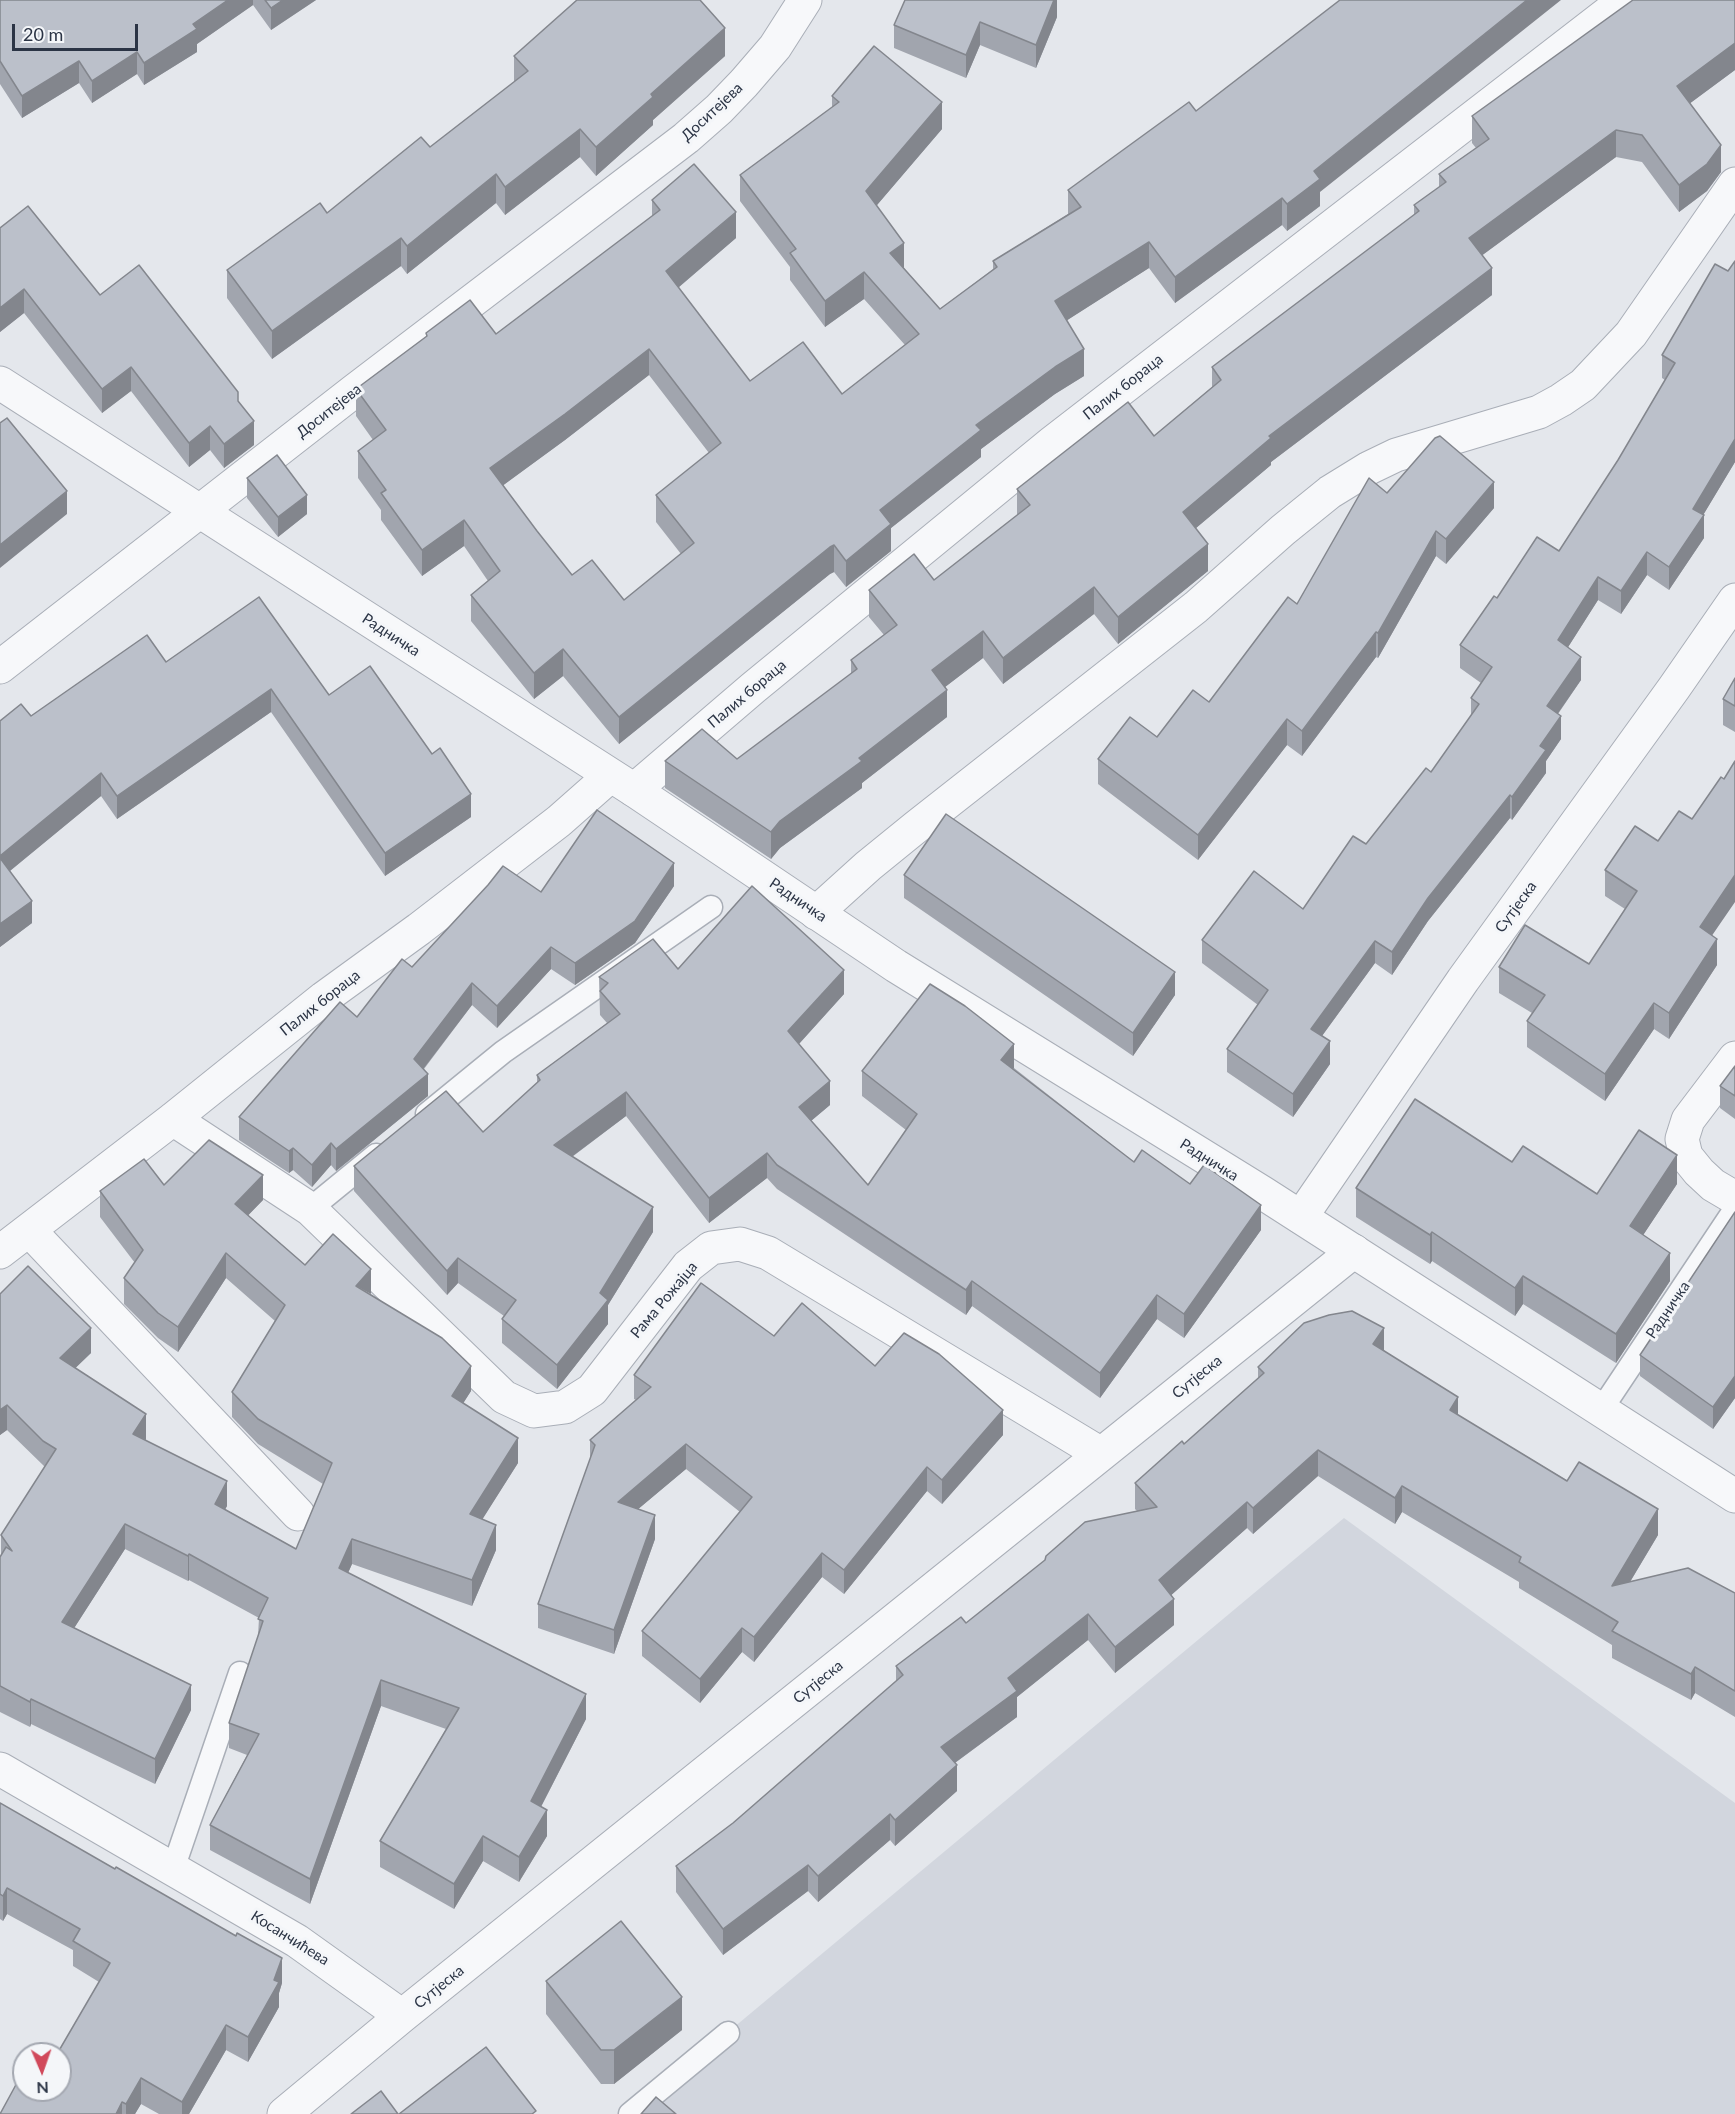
<!DOCTYPE html>
<meta charset="utf-8">
<style>
body{margin:0}
#map{position:relative;width:1735px;height:2114px;overflow:hidden;background:#e4e7ec;font-family:Lato,sans-serif}
canvas{display:block}
.north{position:absolute;left:12px;top:2042px;width:60px;height:60px;box-sizing:border-box;background:#f4f6f9;border:2px solid #a4a8b1;border-radius:50%;rotate:178deg;font-size:16px;font-weight:700;line-height:24px;text-align:center;color:#2b3445}
.north::after{content:'';display:block;margin:auto;width:21px;height:27px;background:#d1495b;clip-path:polygon(50% 0,100% 100%,50% 72%,0 100%)}
.scale{position:absolute;left:12px;top:24px;width:126px;height:27px;box-sizing:border-box;border:3px solid #2b3445;border-top:0;padding-left:8px;font-size:18px;line-height:21px;white-space:nowrap;color:#2b3445;-webkit-text-stroke:4px #f4f6f9;paint-order:stroke}
</style>
<div id="map">
<canvas width="1735" height="2114"></canvas>
<div class="north">N</div>
<div class="scale">20 m</div>
</div>
<script>
const g = document.querySelector('canvas').getContext('2d');
g.lineJoin = 'round';
function paint(path, color) { g.fillStyle = color; g.fill(path, 'evenodd'); }
const poly = rows => new Path2D(rows.map(r => 'M' + r).join(''));
function trace(path, color, width, dash) { g.strokeStyle = color; g.lineWidth = width; g.lineCap = dash ? 'butt' : 'round'; g.setLineDash(dash || []); g.stroke(path); }
function drawText(font, color, halo, rows, align = 'center') {
  g.font = font + ' Lato,sans-serif'; g.lineWidth = 6; g.setLineDash([]); g.textBaseline = 'middle'; g.strokeStyle = halo; g.fillStyle = color; for (const [text, x, y, turn = 0] of rows) {
    g.save(); g.translate(x, y); g.rotate((+turn || 0) * Math.PI / 180); g.textAlign = isNaN(turn) ? turn : align; if (halo) g.strokeText(text, 0, 0); g.fillText(text, 0, 0); g.restore();
  }
}
paint(poly([
 [1344,1518,1735,1803,1735,2114,630,2114]
]), '#d2d6de');
const service = poly([
 [427,1114,503,1052,711,907],
 [310,1209,376,1155],
 [1601,1410,1735,1209],
 [173,1869,240,1673],
 [630,2114,728,2033]
]);
const minor = poly([
 [0,667,354,391,686,138,719,109,744,83,775,47,805,0],
 [634,790,753,688,1053,442,1625,0],
 [816,913,868,866,916,827,1196,607,1283,530,1330,492,1369,468,1396,455,1539,412,1561,400,1583,385,1631,334,1735,184],
 [1735,1058,1688,1120,1682,1139,1686,1156,1699,1172,1713,1185,1735,1198],
 [173,1119,310,1209,504,1397,534,1411,565,1407,592,1390,688,1266,711,1248,740,1244,768,1253,1101,1454],
 [1301,1217,1463,980,1674,688,1735,600],
 [29,1230,298,1514],
 [0,1252,173,1119,324,998,419,929,559,821,610,776],
 [0,1769,297,1941,402,2016],
 [284,2114,402,2016,1354,1251]
]);
const tertiary = poly([
 [0,383,634,790,896,966,1263,1193,1735,1496]
]);
trace(service, '#a9aeb7', 25);
trace(minor, '#a9aeb7', 35);
trace(tertiary, '#a9aeb7', 35);
trace(service, '#f7f8fa', 22);
trace(minor, '#f7f8fa', 33);
trace(tertiary, '#f7f8fa', 33);
paint(poly([
 [0,0,316,0,271,30,253,5,197,44,197,52,144,85,137,74,92,103,79,83,22,118,0,84],
 [1057,0,1057,17,1036,68,980,45,966,78,894,48,894,25],
 [1735,0,1735,70,1690,103,1721,172,1707,191,1679,212,1642,162,1616,157,1482,255,1492,295,1271,462,1271,465,1196,528,1208,571,1118,644,1094,614,1003,684,983,658,945,687,947,717,862,783,862,788,780,848,771,859,665,788,665,761,737,759,851,674,851,660,884,635,869,617,869,590,934,580,1017,515,1017,489,1154,436,1212,387,1212,367,1414,215,1414,205,1439,187,1439,174,1476,148,1472,143,1472,116],
 [514,56,725,56,653,120,653,125,596,176,580,157,505,215,496,203,407,274,401,266,272,359,227,298,227,270,327,213,430,147,514,82],
 [832,96,942,129,876,206,904,268,940,309,993,269,993,261,1068,214,1068,190,1196,111,1320,192,1320,206,1287,231,1282,225,1175,303,1149,268,1067,320,1084,376,1055,394,981,449,981,457,891,528,891,551,846,587,834,572,830,574,619,744,563,676,534,699,471,621,471,595,488,581,464,546,422,576,381,520,381,510,358,478,358,451,373,440,356,416,356,389,426,337,426,333,496,334,652,216,652,200,736,238,678,288,750,381,842,394,905,345,864,299,825,327,790,280,790,267,740,201,740,175,832,107],
 [649,375,709,453,656,495,656,522,681,554,624,600,572,575,537,531,503,485,565,440],
 [0,228,100,295,238,401,254,445,224,468,210,450,189,467,131,391,102,413,24,313,0,332],
 [1735,261,1735,462,1703,515,1704,538,1669,590,1647,575,1621,614,1598,600,1568,647,1581,680,1558,714,1561,739,1546,761,1546,773,1512,820,1510,818,1428,921,1392,975,1375,963,1322,1036,1330,1064,1293,1117,1227,1072,1227,1049,1258,1005,1202,963,1202,940,1303,909,1366,844,1431,772,1471,716,1471,698,1481,683,1460,668,1460,645,1497,598,1559,551,1618,460,1665,380,1662,378,1662,355,1728,271],
 [247,478,307,514,278,537,247,498],
 [1387,493,1494,508,1446,564,1436,556,1378,658,1376,657,1302,756,1287,745,1198,860,1098,784,1098,759,1157,737,1209,702,1297,604],
 [259,597,329,695,370,666,432,754,440,748,471,794,471,817,385,876,271,712,117,819,101,796,10,871,32,901,32,923,0,947,0,721,21,704,31,716,147,635,166,662],
 [1735,678,1735,732,1723,725,1723,699],
 [1605,870,1712,936,1717,965,1669,1039,1654,1029,1605,1101,1527,1047,1527,1021,1532,1013,1499,993,1499,967,1589,964,1625,909,1605,896],
 [904,875,1175,995,1133,1056,904,898],
 [674,886,635,943,575,985,551,969,497,1028,472,1005,424,1069,428,1096,336,1171,331,1165,312,1187,293,1170,289,1173,239,1140,239,1117,357,1017,412,967,541,892],
 [678,969,844,994,799,1044,830,1105,811,1121,868,1185,906,1130,862,1096,862,1071,1014,1068,1134,1162,1190,1184,1261,1230,1184,1338,1157,1319,1100,1398,972,1306,966,1315,777,1189,767,1178,709,1223,626,1116,572,1157,653,1232,608,1305,608,1324,557,1389,502,1343,502,1319,504,1316,458,1283,447,1295,354,1191,354,1166,483,1132,537,1083,537,1075,607,1023,600,1015,599,977],
 [1735,1066,1735,1119,1720,1108,1720,1086],
 [1512,1162,1597,1194,1677,1184,1643,1235,1670,1281,1616,1363,1523,1304,1515,1316,1432,1261,1430,1264,1356,1217,1356,1188],
 [164,1185,263,1200,248,1215,305,1265,371,1295,471,1391,463,1403,518,1463,482,1519,496,1550,472,1606,352,1564,348,1573,586,1719,541,1807,547,1836,519,1882,483,1861,454,1909,380,1867,380,1841,446,1729,381,1706,310,1904,210,1850,210,1825,247,1755,229,1748,229,1723,258,1636,259,1618,189,1580,188,1581,125,1549,74,1628,191,1710,155,1784,31,1724,30,1727,0,1712,0,1557,1,1556,1,1535,45,1467,7,1430,0,1435,0,1294,91,1353,75,1368,146,1440,227,1506,225,1509,296,1549,323,1484,258,1444,232,1417,232,1392,275,1321,226,1278,178,1352,158,1338,124,1304,124,1278,135,1263,100,1217,100,1191],
 [1735,1212,1735,1398,1713,1429,1640,1376,1640,1355],
 [774,1336,875,1366,1003,1435,942,1504,927,1491,844,1594,822,1577,754,1662,742,1652,700,1703,642,1656,642,1631,740,1512,686,1469,638,1509,655,1539,614,1654,538,1628,538,1604,590,1459,590,1440,636,1400,634,1399,634,1375],
 [1384,1351,1458,1415,1658,1535,1630,1582,1735,1593,1735,1717,1695,1693,1691,1700,1612,1658,1612,1645,1519,1588,1519,1582,1402,1512,1395,1524,1318,1476,1253,1534,1247,1528,1171,1595,1174,1625,1115,1673,1088,1640,1017,1697,1017,1717,955,1763,957,1791,895,1846,890,1840,818,1902,808,1891,723,1955,676,1892,676,1866,733,1823,896,1682,896,1666,966,1623,1137,1511,1135,1509,1135,1483,1184,1444,1258,1378,1258,1367],
 [0,1803,282,1983,279,1993,279,2007,248,2062,226,2050,189,2114,159,2114,141,2104,135,2114,0,2114,60,2090,99,1982,73,1966,73,1950,7,1914,3,1921,0,1919],
 [546,1981,682,2030,614,2084,601,2084,546,2014]
]), '#a1a5ae');
paint(poly([
 [228,0,253,0,253,5,197,44,197,52,144,85,144,63,193,24],
 [283,0,316,0,271,30,271,8],
 [1054,0,1057,0,1057,17,1036,68,1036,45],
 [1527,0,1561,0,1320,192,1320,206,1287,231,1287,204,1314,171],
 [980,22,980,45,966,78,966,55],
 [725,28,725,56,653,120,653,125,596,176,596,147,651,94],
 [1735,43,1735,70,1677,113,1677,86],
 [137,52,137,74,92,103,92,81],
 [79,61,79,83,22,118,22,96],
 [942,102,942,129,866,218,866,191],
 [580,129,580,157,505,215,505,187],
 [1616,130,1616,157,1469,265,1469,238],
 [1721,145,1721,172,1707,191,1679,212,1679,185],
 [496,174,496,203,407,274,407,246],
 [1282,198,1282,225,1175,303,1175,277],
 [736,212,736,238,666,298,666,271],
 [401,238,401,266,272,359,272,331],
 [1149,242,1149,268,1055,328,1055,301],
 [904,243,904,270,890,253],
 [1492,268,1492,295,1271,462,1271,465,1183,539,1183,512,1269,436],
 [864,272,864,299,825,327,825,301],
 [24,289,24,313,0,332,0,308],
 [649,349,649,375,565,440,490,495,490,468],
 [1084,349,1084,376,1055,394,981,449,981,457,891,528,891,551,846,587,846,561,880,510,976,425,1055,367],
 [131,367,131,391,102,413,102,389],
 [254,421,254,445,224,468,224,444],
 [210,426,210,450,189,467,189,443],
 [1735,439,1735,462,1699,522,1704,515,1704,538,1669,590,1669,567,1693,509],
 [1494,482,1494,508,1446,564,1446,539],
 [67,491,67,514,0,568,0,545],
 [307,495,307,514,278,537,278,517],
 [464,520,464,546,422,576,422,550],
 [1436,531,1436,556,1378,658,1378,633],
 [1208,544,1208,571,1118,644,1118,617],
 [834,545,834,572,830,574,619,744,619,717,830,547],
 [1647,552,1647,575,1621,614,1621,591],
 [1598,577,1598,600,1558,663,1558,640],
 [1094,587,1094,614,1003,684,1003,658],
 [983,631,983,658,932,697,932,670],
 [1376,632,1376,657,1302,756,1302,731],
 [563,649,563,676,534,699,534,673],
 [1581,657,1581,680,1547,729,1547,706],
 [271,689,271,712,117,819,117,796],
 [947,690,947,717,862,783,862,788,780,848,771,859,771,832,780,821,859,758],
 [1561,716,1561,739,1546,761,1546,773,1512,820,1512,797,1540,746],
 [1287,719,1287,745,1198,860,1198,835],
 [101,773,101,796,0,879,0,856],
 [471,794,471,817,385,876,385,853],
 [1510,795,1510,818,1428,921,1392,975,1392,952,1428,898],
 [674,863,674,886,635,943,575,985,575,963],
 [1735,875,1735,902,1700,953,1700,927],
 [32,901,32,923,0,947,0,924],
 [1717,939,1717,965,1669,1039,1669,1013],
 [1375,941,1375,963,1311,1051,1311,1029],
 [551,947,551,969,497,1028,497,1006],
 [844,970,844,994,788,1056,788,1031],
 [1175,972,1175,995,1133,1056,1133,1033],
 [472,983,472,1005,414,1081,414,1059],
 [1654,1003,1654,1029,1605,1101,1605,1074],
 [1330,1041,1330,1064,1293,1117,1293,1094],
 [1014,1044,1014,1068,1001,1084,1001,1060],
 [428,1074,428,1096,336,1171,336,1149],
 [830,1081,830,1105,799,1131,799,1107],
 [626,1092,626,1116,554,1170,554,1145],
 [331,1143,331,1165,312,1187,312,1165],
 [293,1148,293,1170,289,1173,289,1151],
 [767,1153,767,1178,709,1223,709,1198],
 [1677,1155,1677,1184,1630,1255,1630,1226],
 [263,1175,263,1200,235,1229,235,1204],
 [1261,1205,1261,1230,1184,1338,1184,1314],
 [653,1207,653,1232,608,1305,608,1324,557,1389,557,1365,600,1293],
 [1432,1232,1432,1261,1430,1264,1430,1235],
 [226,1253,226,1278,178,1352,178,1327],
 [1670,1253,1670,1281,1616,1363,1616,1334],
 [458,1258,458,1283,447,1295,447,1271],
 [371,1269,371,1294,356,1286],
 [1523,1276,1523,1304,1515,1316,1515,1288],
 [972,1281,972,1306,966,1315,966,1290],
 [1157,1295,1157,1319,1100,1398,1100,1373],
 [91,1328,91,1353,60,1383,60,1358],
 [1384,1328,1384,1355,1373,1344],
 [471,1366,471,1391,452,1421,452,1396],
 [1735,1376,1735,1398,1713,1429,1713,1407],
 [1458,1397,1458,1423,1450,1410],
 [7,1405,7,1430,0,1435,0,1410],
 [1003,1410,1003,1435,942,1504,942,1480],
 [146,1414,146,1440,133,1434],
 [518,1438,518,1463,470,1539,470,1514],
 [686,1444,686,1469,618,1526,618,1502],
 [1318,1450,1318,1476,1253,1534,1253,1508],
 [927,1467,927,1491,844,1594,844,1570],
 [227,1481,227,1506,215,1529,215,1504],
 [1402,1486,1402,1512,1395,1524,1395,1498],
 [1247,1502,1247,1528,1159,1606,1159,1580],
 [1658,1509,1658,1535,1612,1612,1612,1586],
 [655,1515,655,1539,614,1654,614,1630],
 [125,1524,125,1549,62,1647,62,1622],
 [496,1525,496,1550,472,1606,472,1580],
 [352,1539,352,1564,339,1593,339,1568],
 [822,1553,822,1577,754,1662,754,1637],
 [189,1554,189,1580,188,1581,188,1556],
 [1174,1599,1174,1625,1115,1673,1115,1647],
 [1088,1614,1088,1640,1017,1697,1017,1717,941,1773,941,1747,1008,1678],
 [742,1628,742,1652,700,1703,700,1679],
 [1695,1667,1695,1693,1691,1700,1691,1674],
 [381,1680,381,1706,310,1904,310,1879],
 [191,1685,191,1710,155,1784,155,1759],
 [586,1694,586,1719,531,1826,531,1801],
 [31,1699,31,1724,30,1727,30,1702],
 [957,1765,957,1791,895,1846,895,1820],
 [547,1810,547,1836,519,1882,519,1857],
 [890,1814,890,1840,818,1902,818,1876],
 [483,1836,483,1861,454,1909,454,1884],
 [808,1865,808,1891,723,1955,723,1929],
 [7,1888,7,1914,3,1921,3,1896],
 [282,1958,282,1983,279,1993,279,2007,248,2062,248,2037,274,1980],
 [682,1997,682,2030,614,2084,614,2050],
 [226,2025,226,2050,189,2114,182,2114,182,2102],
 [141,2078,141,2104,135,2114,126,2114,126,2104],
 [122,2102,122,2114,116,2114]
]), '#83868d');
const building = poly([
 [0,0,228,0,193,24,197,29,144,63,137,52,92,81,79,61,22,96,0,61,0,0],
 [265,0,283,0,271,8,265,0],
 [577,0,700,0,725,28,651,94,653,97,596,147,580,129,505,187,496,174,407,246,401,238,272,331,227,270,320,203,327,213,421,137,430,147,528,71,514,56,577,0],
 [905,0,1054,0,1036,45,980,22,966,55,894,25,905,0],
 [1340,0,1527,0,1314,171,1320,179,1287,204,1282,198,1175,277,1149,242,1055,301,1084,349,1055,367,976,425,981,430,880,510,891,524,846,561,834,545,830,547,619,717,563,649,534,673,471,595,500,571,464,520,422,550,381,493,386,490,358,451,386,430,356,389,427,336,426,333,470,300,496,334,660,210,652,200,694,164,736,212,666,271,750,381,803,342,842,394,919,334,864,272,825,301,790,253,796,249,740,175,839,102,832,96,874,46,942,102,866,191,904,243,890,253,940,309,997,267,993,261,1081,207,1068,190,1189,102,1196,111,1340,0],
 [649,349,721,443,656,495,694,543,624,600,592,560,572,575,537,531,490,468,565,414,649,349],
 [1633,0,1735,0,1735,43,1677,86,1721,145,1707,164,1679,185,1642,135,1616,130,1469,238,1492,268,1269,436,1271,438,1183,512,1208,544,1118,617,1094,587,1003,658,983,631,932,670,947,690,859,758,862,761,780,821,771,832,665,761,702,729,737,759,857,669,851,660,897,625,869,590,914,554,934,580,1030,505,1017,489,1128,402,1154,436,1221,380,1212,367,1419,211,1414,205,1446,182,1439,174,1489,139,1472,116,1633,0],
 [28,206,100,295,139,265,238,392,238,401,254,421,224,444,210,426,189,443,131,367,102,389,24,289,0,308,0,228,28,206],
 [1735,261,1735,439,1693,509,1704,515,1669,567,1647,552,1621,591,1598,577,1558,640,1581,657,1547,706,1561,716,1540,746,1546,750,1512,797,1510,795,1428,898,1392,952,1375,941,1311,1029,1330,1041,1293,1094,1227,1049,1268,990,1202,940,1254,871,1303,909,1353,836,1366,844,1426,768,1431,772,1479,704,1471,698,1492,667,1460,645,1494,596,1497,598,1537,537,1559,551,1618,460,1675,363,1662,355,1715,264,1728,271,1735,261],
 [7,418,67,491,0,545,0,423,7,418],
 [1440,436,1494,482,1446,539,1436,531,1378,633,1376,632,1302,731,1287,719,1198,835,1098,759,1130,717,1157,737,1193,690,1209,702,1288,597,1297,604,1369,478,1387,493,1435,438,1440,436],
 [277,455,307,495,278,517,247,478,277,455],
 [259,597,329,695,370,666,432,754,440,748,471,794,385,853,271,689,117,796,101,773,0,856,0,721,21,704,31,716,147,635,166,662,259,597],
 [1735,678,1735,706,1723,699,1735,678],
 [1735,761,1735,875,1700,927,1717,939,1669,1013,1654,1003,1605,1074,1527,1021,1545,995,1499,967,1525,925,1589,964,1637,891,1605,870,1635,826,1658,841,1679,811,1692,819,1721,777,1724,779,1735,761],
 [597,810,674,863,635,921,575,963,551,947,497,1006,472,983,414,1059,428,1074,336,1149,331,1143,312,1165,293,1148,289,1151,239,1117,340,1002,357,1017,402,959,412,967,488,885,503,866,541,892,597,810],
 [946,814,1175,972,1133,1033,904,875,946,814],
 [0,858,32,901,0,924,0,858],
 [752,886,844,970,788,1031,830,1081,799,1107,868,1185,917,1114,862,1071,930,984,965,1006,1014,1044,1001,1060,1134,1162,1142,1150,1190,1184,1204,1165,1261,1205,1184,1314,1157,1295,1100,1373,972,1281,966,1290,777,1165,767,1153,709,1198,626,1092,554,1145,653,1207,600,1293,608,1300,557,1365,502,1319,516,1300,458,1258,447,1271,354,1166,446,1091,483,1132,540,1080,537,1075,620,1014,600,991,608,983,599,977,653,939,678,969,752,886],
 [1735,1066,1735,1096,1720,1086,1735,1066],
 [1415,1099,1512,1162,1523,1146,1597,1194,1639,1130,1677,1155,1630,1226,1670,1253,1616,1334,1523,1276,1515,1288,1432,1232,1430,1235,1356,1188,1415,1099],
 [209,1140,263,1175,235,1204,305,1265,333,1234,371,1269,356,1286,442,1338,471,1366,452,1396,518,1438,470,1514,496,1525,472,1580,352,1539,339,1568,586,1694,531,1801,547,1810,519,1857,483,1836,454,1884,380,1841,459,1708,381,1680,310,1879,210,1825,259,1734,229,1723,263,1621,258,1619,268,1598,189,1554,188,1556,125,1524,62,1622,191,1685,155,1759,31,1699,30,1702,0,1686,0,1557,6,1547,12,1551,1,1535,56,1449,43,1441,7,1405,0,1410,0,1294,28,1266,91,1328,60,1358,146,1414,133,1434,227,1481,215,1504,296,1549,332,1463,258,1419,232,1392,285,1305,226,1253,178,1327,158,1313,124,1278,143,1250,100,1191,144,1159,164,1185,209,1140],
 [1735,1212,1735,1376,1713,1407,1640,1355,1735,1212],
 [701,1283,774,1336,802,1303,875,1366,904,1333,939,1354,1003,1410,942,1480,927,1467,844,1570,822,1553,754,1637,742,1628,700,1679,642,1631,752,1497,686,1444,618,1502,655,1515,614,1630,538,1604,595,1445,590,1440,651,1387,634,1375,701,1283],
 [1352,1311,1384,1328,1373,1344,1458,1397,1450,1410,1567,1481,1579,1462,1658,1509,1612,1586,1688,1568,1735,1593,1735,1691,1695,1667,1691,1674,1612,1631,1618,1622,1519,1562,1521,1557,1402,1486,1395,1498,1318,1450,1253,1508,1247,1502,1159,1580,1174,1599,1115,1647,1088,1614,1008,1678,1017,1691,941,1747,957,1765,895,1820,890,1814,818,1876,808,1865,723,1929,676,1866,733,1823,903,1675,896,1666,961,1617,966,1623,1045,1560,1046,1556,1085,1522,1157,1507,1135,1483,1182,1441,1184,1444,1264,1373,1258,1367,1304,1323,1329,1315,1352,1311],
 [0,1803,115,1869,116,1867,236,1936,237,1933,282,1958,274,1980,279,1982,248,2037,226,2025,182,2102,141,2078,126,2104,122,2102,116,2114,0,2114,24,2070,24,2090,60,2090,60,2054,57,2054,110,1963,73,1941,80,1929,7,1888,3,1896,0,1894,0,1803],
 [621,1921,682,1997,614,2050,601,2050,546,1981,621,1921],
 [486,2047,536,2111,532,2114,399,2114,486,2047],
 [381,2091,398,2114,351,2114,381,2091],
 [656,2097,676,2114,641,2114,656,2097]
]);
paint(building, '#bbc0ca');
trace(building, '#83868d', 1.5);
drawText('15px', '#2b3445', '#f4f6f9', [
 ["Доситејева",712,112,-43],
 ["Палих бораца",1123,387,-38],
 ["Доситејева",329,411,-38],
 ["Радничка",391,635,33],
 ["Палих бораца",747,694,-40],
 ["Радничка",798,900,34],
 ["Сутјеска",1516,907,-54],
 ["Палих бораца",320,1003,-38],
 ["Радничка",1209,1160,32],
 ["Рама Рожајца",664,1300,-50],
 ["Радничка",1668,1310,-56],
 ["Сутјеска",1197,1377,-39],
 ["Сутјеска",818,1682,-39],
 ["Косанчићева",290,1938,32],
 ["Сутјеска",439,1987,-39]
]);
</script>
